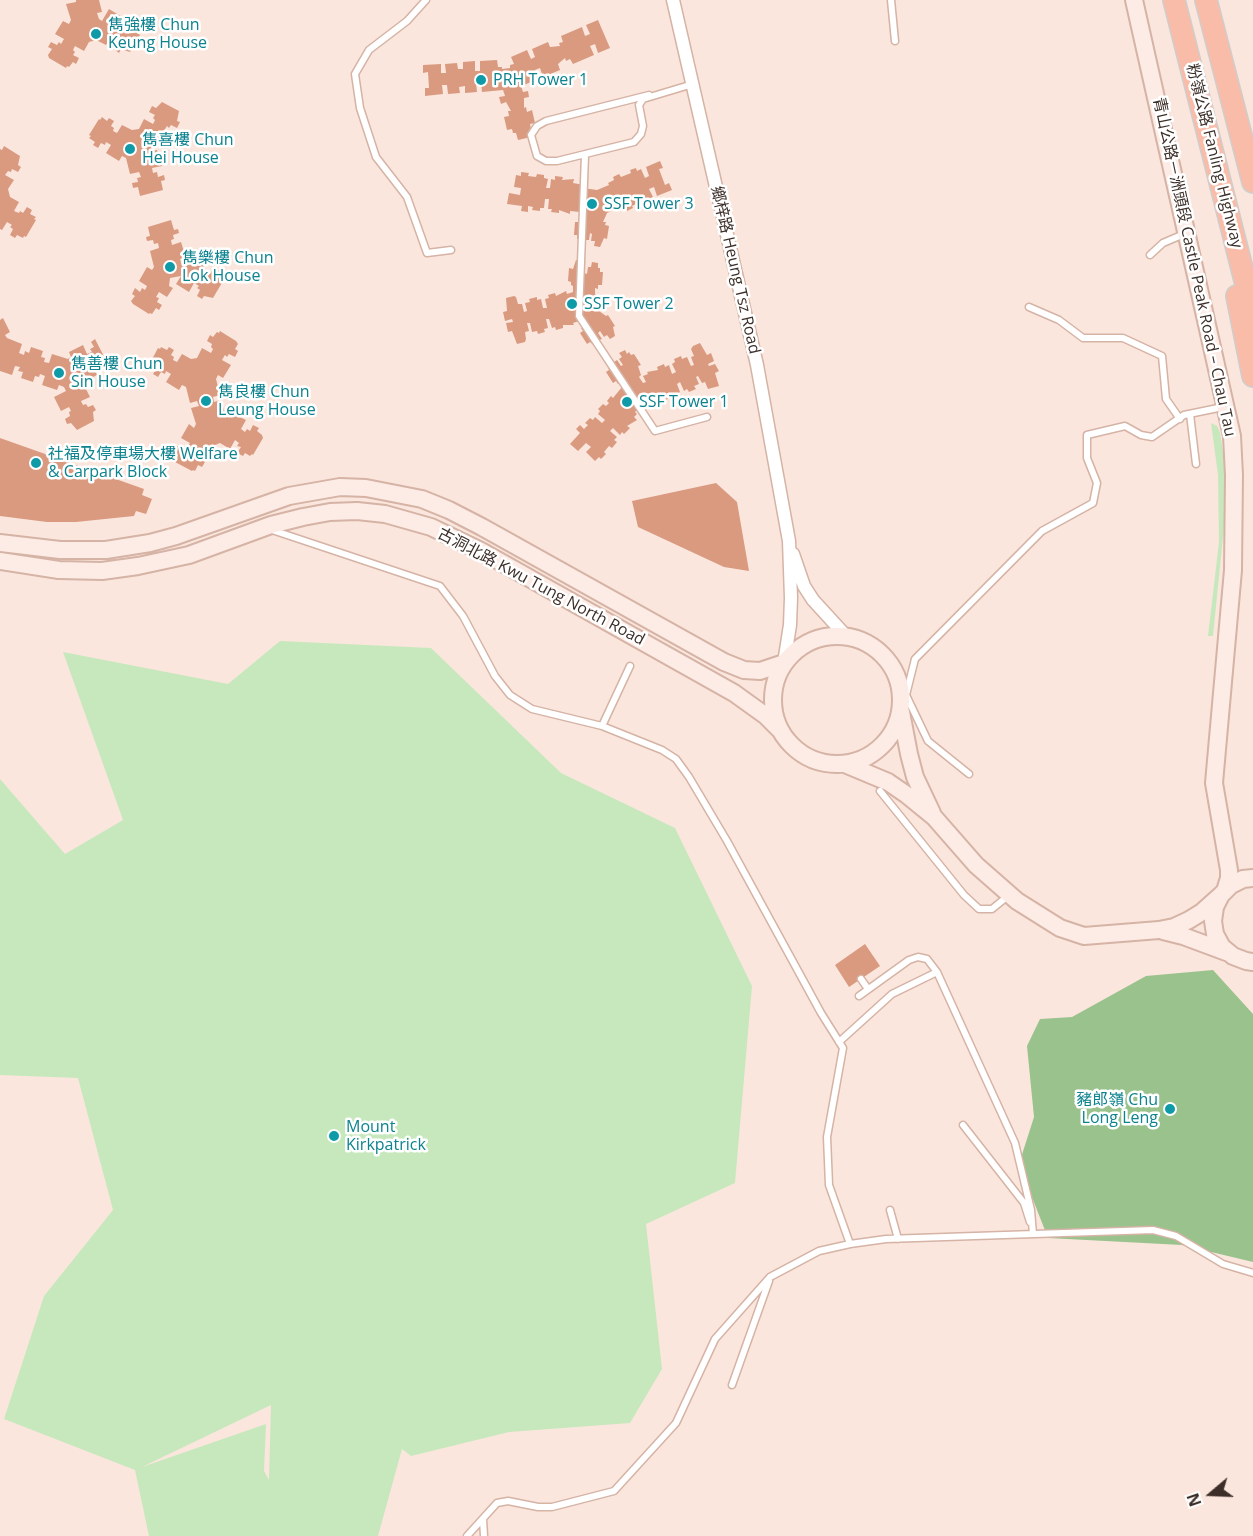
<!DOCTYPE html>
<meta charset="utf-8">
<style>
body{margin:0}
#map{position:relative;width:1253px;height:1536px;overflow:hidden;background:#fbe6dd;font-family:"Open Sans",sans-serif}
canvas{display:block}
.north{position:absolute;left:1181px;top:1464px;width:60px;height:60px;-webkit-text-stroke:4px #fff;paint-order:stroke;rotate:251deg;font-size:16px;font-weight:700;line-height:24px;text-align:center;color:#3c2f29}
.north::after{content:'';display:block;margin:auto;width:21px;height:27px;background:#3c2f29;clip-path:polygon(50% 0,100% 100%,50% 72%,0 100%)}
</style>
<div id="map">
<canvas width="1253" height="1536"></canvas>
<div class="north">N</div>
</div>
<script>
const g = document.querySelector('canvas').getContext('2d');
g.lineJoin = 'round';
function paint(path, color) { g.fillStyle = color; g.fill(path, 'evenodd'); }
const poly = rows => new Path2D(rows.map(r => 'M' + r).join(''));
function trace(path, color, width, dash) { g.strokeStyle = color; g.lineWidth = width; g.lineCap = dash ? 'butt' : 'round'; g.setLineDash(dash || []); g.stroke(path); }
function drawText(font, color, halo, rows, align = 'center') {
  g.font = font + ' "Open Sans","Noto Sans SC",sans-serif'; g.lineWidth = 5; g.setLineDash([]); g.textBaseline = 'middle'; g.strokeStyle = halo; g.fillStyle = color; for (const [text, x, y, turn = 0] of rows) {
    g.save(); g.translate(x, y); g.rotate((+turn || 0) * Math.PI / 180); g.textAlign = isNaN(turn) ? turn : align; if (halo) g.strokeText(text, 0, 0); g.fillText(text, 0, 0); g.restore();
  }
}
paint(poly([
 [1211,423,1217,426,1220,432,1224,458,1225,517,1213,636,1208,636,1219,542,1218,475],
 [280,641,431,648,561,773,675,828,752,986,735,1183,646,1224,662,1369,630,1423,509,1432,411,1456,402,1449,378,1536,149,1536,135,1470,4,1419,44,1296,113,1210,78,1078,0,1075,0,779,65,854,123,820,63,652,228,684],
 [271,1405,269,1480,264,1471,266,1424,142,1467]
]), '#c7e8bd');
paint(poly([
 [1213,970,1253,1014,1253,1262,1182,1245,1048,1238,1019,1164,1034,1117,1027,1046,1040,1019,1072,1017,1146,976]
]), '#9ac28d');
paint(poly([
 [76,0,99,0,102,12,97,13,99,19,102,21,109,9,122,17,118,25,122,28,123,25,127,27,130,22,135,25,133,28,140,35,130,52,121,49,119,53,114,49,117,44,114,42,115,39,111,37,106,45,96,40,89,42,84,51,75,46,73,50,75,52,73,55,79,58,76,64,73,62,69,67,67,66,66,68,49,58,48,55,52,49,48,47,51,42,57,45,59,42,61,44,64,39,55,34,63,21,69,24,71,20,66,4,76,2],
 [598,20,610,48,598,53,595,44,590,46,594,55,573,64,570,59,566,61,565,58,558,64,560,70,543,77,540,68,535,70,539,79,521,86,523,92,528,91,529,97,524,98,524,108,526,107,527,112,532,110,535,123,530,124,531,129,529,129,531,137,518,140,516,133,513,133,512,129,507,130,504,117,509,116,508,111,511,111,506,102,501,104,499,97,505,96,503,90,482,92,481,82,476,83,477,92,465,93,465,86,459,87,460,93,448,94,447,85,442,85,443,94,425,96,425,88,429,88,428,72,423,73,423,65,441,64,441,73,446,73,445,64,457,63,458,69,463,69,463,62,475,61,475,71,480,71,480,61,497,60,498,67,502,67,502,69,510,68,510,65,514,64,511,57,527,50,531,59,535,57,532,49,548,42,550,47,560,46,559,43,563,42,561,36,582,27,585,36,590,34,586,25],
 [162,102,179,111,177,121,180,122,177,128,171,125,169,128,167,126,164,131,173,136,165,149,153,142,151,146,152,151,157,150,162,166,152,168,153,173,157,172,158,177,164,175,165,180,161,181,163,190,140,196,138,187,133,188,132,183,138,182,137,178,141,177,139,172,130,174,126,158,122,156,119,161,106,153,111,145,106,142,105,145,101,143,98,148,93,145,95,142,89,138,91,136,89,135,99,119,100,120,102,117,107,121,109,118,114,121,111,126,114,128,113,131,117,133,122,125,132,130,139,129,144,119,153,124,155,120,153,118,155,115,149,112,152,106,156,108],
 [4,146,20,156,18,165,21,167,18,172,12,169,11,172,8,171,5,175,14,180,8,189,10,197,19,202,14,211,19,213,20,211,23,213,27,207,32,210,30,214,36,217,34,219,36,220,26,237,24,236,23,238,17,235,15,238,10,235,13,229,10,227,12,225,7,222,2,230,0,229,0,149,2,150],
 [660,161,663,168,659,169,665,185,669,183,672,190,657,196,654,187,649,189,653,197,649,199,650,202,643,204,642,201,632,206,633,208,627,211,626,208,619,211,618,208,607,213,603,222,606,222,605,225,609,226,607,239,604,238,600,247,594,246,595,241,591,241,592,234,590,233,589,240,585,240,585,245,579,244,579,239,577,239,577,235,574,235,575,222,578,222,579,219,581,219,582,214,580,212,570,211,570,214,559,210,559,213,551,212,552,209,548,209,549,199,545,199,544,208,540,208,540,211,532,210,533,207,528,206,528,212,521,211,522,206,507,204,509,193,520,195,521,188,514,187,516,175,521,176,521,172,529,173,528,176,536,177,537,174,544,175,544,178,548,179,546,188,550,188,551,179,555,180,555,176,563,177,562,180,574,179,573,183,584,185,583,188,597,190,609,185,608,183,614,180,613,177,619,174,621,177,631,173,630,170,636,168,637,171,641,169,645,178,649,176,646,167],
 [171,220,174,230,178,229,179,233,173,235,174,239,171,240,172,245,181,242,186,258,180,259,182,265,185,267,192,255,206,263,201,272,205,274,207,272,210,274,213,268,219,271,217,275,223,281,213,298,204,296,202,299,197,296,200,290,197,288,199,286,194,283,189,292,176,284,181,276,170,278,169,286,173,288,167,297,159,292,156,297,159,298,157,302,162,305,159,310,156,308,152,314,150,313,149,314,133,304,131,301,135,296,132,294,135,288,140,292,142,288,145,290,147,286,139,281,147,267,152,270,154,267,150,251,159,248,158,243,154,244,153,240,147,241,146,237,150,236,148,227],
 [576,260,583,261,582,266,585,266,584,273,587,274,588,267,591,267,592,262,598,263,598,268,600,268,600,272,603,272,602,285,598,285,598,289,595,288,595,293,599,311,606,316,608,315,615,326,613,327,615,336,610,339,607,335,604,337,600,331,598,333,602,339,599,340,602,344,597,348,590,342,587,344,580,333,583,331,581,328,583,327,579,321,573,323,574,325,563,325,563,328,556,330,555,327,552,328,549,319,546,319,548,328,544,329,545,332,538,334,537,331,532,332,530,323,527,323,529,331,525,332,526,339,525,342,517,344,512,331,508,332,506,323,513,322,512,319,505,321,503,312,507,311,506,298,514,296,516,297,518,304,522,304,524,312,527,311,525,303,530,302,529,299,537,297,537,300,541,299,543,308,547,308,545,299,549,298,548,295,555,293,556,296,566,291,567,294,573,292,573,286,571,285,571,282,568,281,569,268,573,269],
 [3,318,10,332,5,335,7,338,22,344,19,353,24,355,25,351,29,353,31,347,43,351,41,357,45,358,44,362,49,363,52,354,68,359,71,357,69,352,83,345,87,354,92,352,90,349,94,347,91,342,95,339,110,368,105,371,102,365,99,366,97,364,93,366,97,375,87,380,85,387,90,397,81,401,83,405,86,404,88,407,93,405,96,410,93,412,94,421,77,430,71,423,67,424,65,419,70,416,69,412,71,411,69,407,61,411,54,397,66,391,64,387,59,385,57,390,42,385,45,376,40,374,39,377,35,376,33,382,21,378,23,372,18,371,20,367,15,366,12,375,0,371,0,320],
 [220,331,236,341,238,344,235,349,238,351,235,357,229,354,227,357,225,355,222,360,231,365,223,378,218,375,216,379,220,395,213,397,214,402,221,400,226,416,229,418,232,413,246,420,241,429,245,432,247,429,250,431,253,425,259,428,257,431,262,435,263,438,253,455,252,454,250,456,245,453,243,456,237,453,241,447,237,446,239,443,235,440,230,449,220,443,215,445,209,455,201,449,198,454,201,455,199,459,205,462,202,467,198,465,195,471,193,470,192,471,175,462,174,459,177,453,174,451,177,446,183,449,184,446,187,447,190,443,181,438,189,424,194,428,196,424,191,408,199,406,197,401,190,403,186,387,182,385,179,390,166,382,171,374,166,371,165,374,161,372,158,377,153,374,155,371,149,368,149,365,158,348,160,349,161,347,167,350,169,347,174,350,171,355,174,357,173,360,177,362,182,354,191,359,197,358,202,348,211,353,213,349,211,347,212,344,207,341,210,335,213,337,217,332,219,333],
 [700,343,707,355,711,353,714,361,708,364,709,366,715,364,719,371,715,373,719,386,708,389,705,382,702,383,698,376,696,377,699,384,694,386,696,389,689,392,687,389,684,391,680,382,677,384,680,392,677,394,678,397,671,400,670,397,661,404,660,401,654,404,652,399,644,403,635,412,637,414,634,417,637,420,627,426,630,428,624,434,622,432,620,435,613,428,610,431,617,437,614,440,617,442,612,448,609,446,604,452,606,454,601,459,599,457,595,461,586,452,591,447,586,443,578,451,570,444,580,433,576,429,580,425,584,429,588,425,585,423,590,418,593,420,595,417,602,423,605,420,598,414,600,411,598,409,603,404,606,406,609,403,607,401,611,396,613,398,622,387,620,383,618,384,616,381,613,383,606,372,609,370,606,362,611,358,614,362,617,360,621,366,623,365,619,359,622,357,619,353,625,350,627,354,629,352,631,355,634,354,641,365,638,366,641,375,639,377,643,383,646,382,643,376,648,374,647,372,658,370,657,367,664,364,665,367,669,365,672,374,676,372,672,364,675,362,674,359,681,356,682,359,687,357,691,366,694,365,691,357,694,356,691,349,693,346],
 [0,438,144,489,142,495,152,499,146,514,136,511,134,516,76,522,47,522,0,516],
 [716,483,737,502,749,571,724,567,638,527,632,501],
 [865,944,880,966,849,987,835,965]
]), '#d99a80');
const service = poly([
 [426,0,407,21,369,50,355,74,360,108,376,157,407,197,427,253,451,250],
 [891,0,895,41],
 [649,95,546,121,537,126,531,135,537,156,546,161,557,161,634,142,641,134,643,126,639,105,643,99,693,84],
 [585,155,579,316,655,431,707,417],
 [1150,255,1163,243,1184,234],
 [1029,307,1059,320,1083,338,1123,338,1162,356,1166,399,1180,419],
 [1190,414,1196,464],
 [272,530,440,586,463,616,495,676,510,695,532,709,602,726,662,750,676,759,689,777,727,841,821,1013,843,1048,827,1137,829,1185,850,1244,819,1251,770,1277,715,1339,676,1423,614,1491,552,1507,538,1507,508,1501,497,1503,467,1536],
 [602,726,630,666],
 [969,774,928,741,906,695,915,659,1042,531,1093,503,1097,483,1087,458,1087,435,1125,426,1141,435,1152,437,1184,415,1223,407],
 [880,791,964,895,979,909,992,909,1008,896],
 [861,979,868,989],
 [859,996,909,960,918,957,927,959,937,972],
 [839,1042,892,994,937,972,1015,1143,1031,1210,1033,1234],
 [963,1125,1024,1203,1030,1222],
 [890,1210,898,1239],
 [850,1244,886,1239,1153,1230,1176,1236,1223,1264,1253,1273],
 [732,1385,769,1281],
 [483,1519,484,1536]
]);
const minor = poly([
 [673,0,757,365,789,541,791,598,790,625,784,663],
 [793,554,804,586,813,600,846,636]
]);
const secondary = poly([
 [1134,0,1232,436,1234,475,1233,570,1214,783,1229,870,1229,878,1225,891],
 [0,543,60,550,106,550,150,543,176,536,289,496,340,487,366,488,422,499,449,510,482,527,724,662,744,670,760,671,784,663],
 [0,561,59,570,102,571,138,566,189,555,271,525,303,517,330,512,357,511,385,514,431,527,481,551,734,693,766,716,780,730],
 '773 700a64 64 0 1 1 128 0a64 64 0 1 1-128 0Z',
 [901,712,909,754,915,777,932,813],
 [845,764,888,782,907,795,934,817,976,865,1017,901,1060,928,1084,936,1159,930,1174,927,1189,920,1202,912,1221,895],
 [1253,878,1243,879,1231,885,1221,895,1215,907,1213,921,1215,934,1222,947,1233,956,1246,961,1253,962],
 [1163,931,1183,936,1226,952]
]);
const motorway = poly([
 [1174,0,1253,312],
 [1206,0,1253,182],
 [1237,296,1253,376]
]);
trace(service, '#d5b3a5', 9);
trace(minor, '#d5b3a5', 15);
trace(secondary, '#d5b3a5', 20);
trace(motorway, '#d0cdcc', 24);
trace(service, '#fff', 6);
trace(minor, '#fff', 12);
trace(secondary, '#fdebe5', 16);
trace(motorway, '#f9bca8', 21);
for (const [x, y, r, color] of [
 [96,34,6,"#0f9aa8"],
 [481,80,6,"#0f9aa8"],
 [130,149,6,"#0f9aa8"],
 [592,204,6,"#0f9aa8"],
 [170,267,6,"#0f9aa8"],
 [572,304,6,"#0f9aa8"],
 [59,373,6,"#0f9aa8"],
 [206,401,6,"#0f9aa8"],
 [627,402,6,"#0f9aa8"],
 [36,463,6,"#0f9aa8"],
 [1170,1109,6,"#0f9aa8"],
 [334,1136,6,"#0f9aa8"]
]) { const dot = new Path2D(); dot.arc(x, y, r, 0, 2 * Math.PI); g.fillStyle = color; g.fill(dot); trace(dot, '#fff', 2); }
drawText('16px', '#0d838f', '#fff', [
 ["雋強樓 Chun",108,25],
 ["Keung House",108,43],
 ["PRH Tower 1",493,80],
 ["雋喜樓 Chun",142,140],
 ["Hei House",142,158],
 ["SSF Tower 3",604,204],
 ["雋樂樓 Chun",182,258],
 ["Lok House",182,276],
 ["SSF Tower 2",584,304],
 ["雋善樓 Chun",71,364],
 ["Sin House",71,382],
 ["雋良樓 Chun",218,392],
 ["Leung House",218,410],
 ["SSF Tower 1",639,402],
 ["社福及停車場大樓 Welfare",48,454],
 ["& Carpark Block",48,472],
 ["豬郎嶺 Chu",1158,1100,"right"],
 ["Long Leng",1158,1118,"right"],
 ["Mount",346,1127],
 ["Kirkpatrick",346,1145]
], 'left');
drawText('16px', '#3c2f29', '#fff', [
 ["粉嶺公路 Fanling Highway",1214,156,76],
 ["青山公路－洲頭段 Castle Peak Road – Chau Tau",1194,267,78],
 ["鄉梓路 Heung Tsz Road",735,270,77],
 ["古洞北路 Kwu Tung North Road",541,587,28]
]);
</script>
